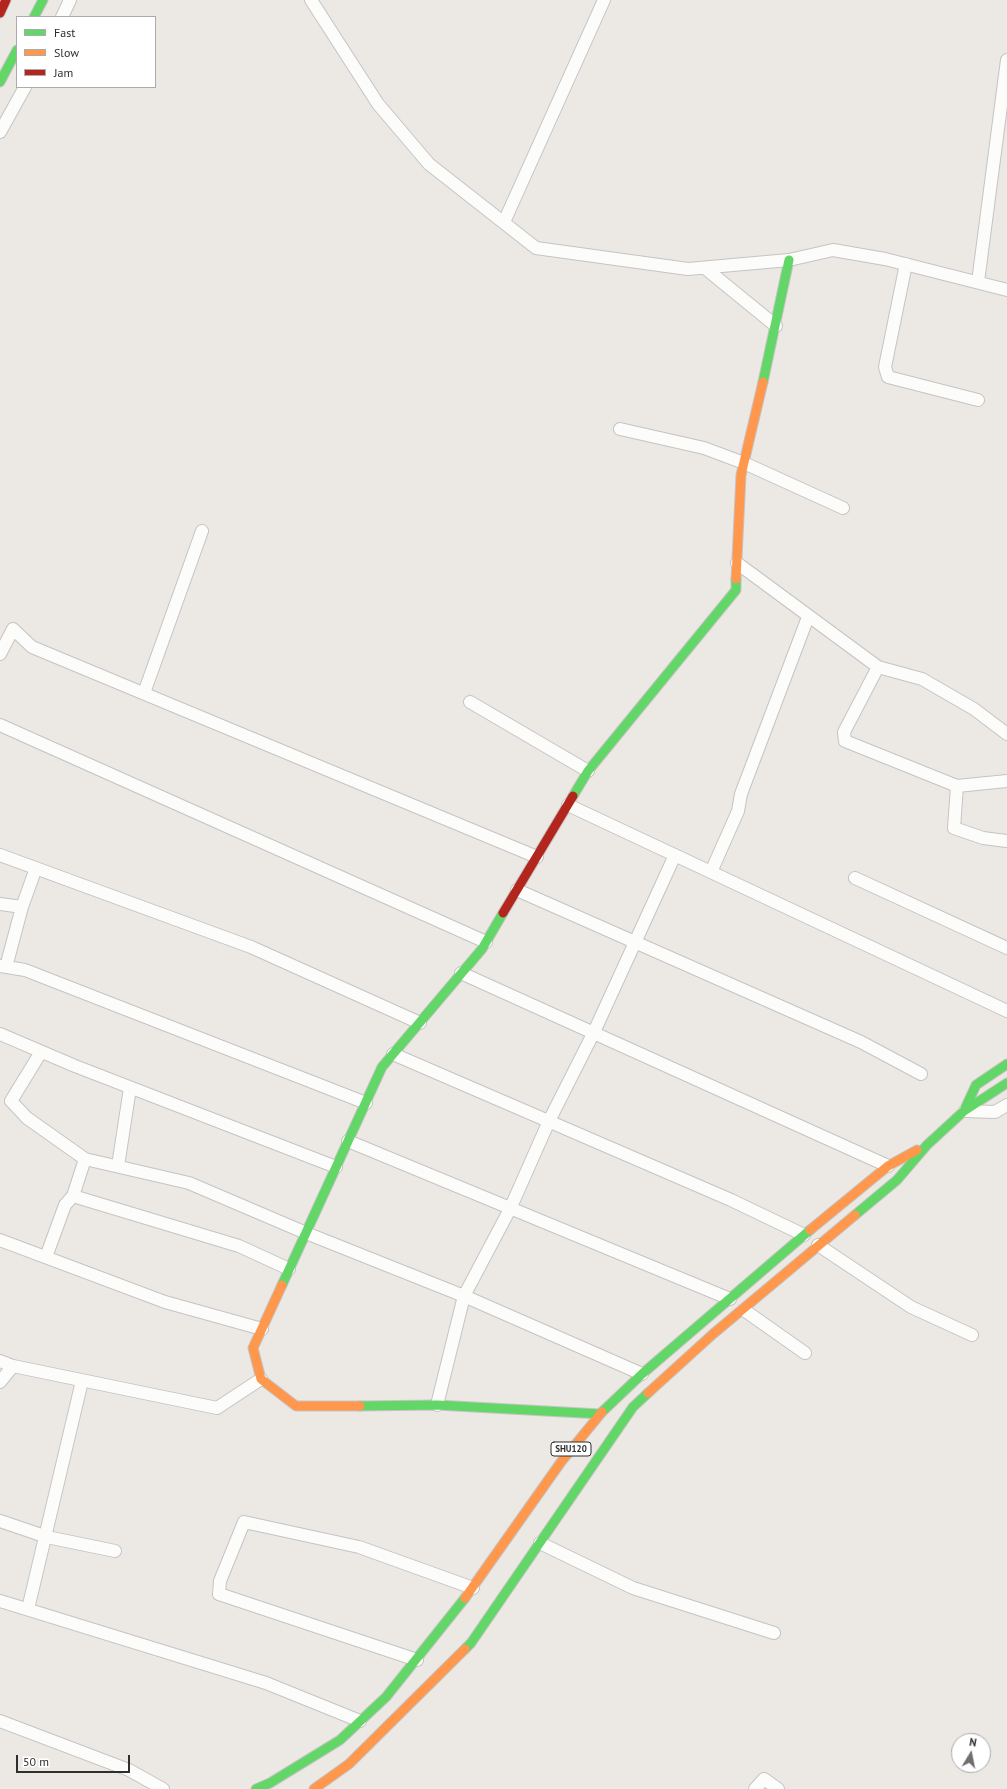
<!DOCTYPE html>
<style>
body{margin:0}
#map{position:relative;width:1007px;height:1789px;overflow:hidden;background:#ece8e4;font-family:"PT Sans",sans-serif}
canvas{display:block}
.legend{position:absolute;left:16px;top:16px;width:140px;height:72px;box-sizing:border-box;background:#fff;border:1px solid #ababab;margin:0;padding:5px 7px;list-style:none;font-size:12px;color:#2e2e2e}
.legend li{display:flex;align-items:center;gap:8px;height:20px}
.legend b{width:20px;border:1px solid #ababab}
.north{position:absolute;left:951px;top:1733px;width:40px;height:40px;box-sizing:border-box;background:#fff;border:1px solid #ababab;border-radius:50%;rotate:10deg;font-size:11px;font-weight:700;line-height:16px;text-align:center;color:#2e2e2e}
.north::after{content:'';display:block;margin:auto;width:14px;height:18px;background:#706f6e;clip-path:polygon(50% 0,100% 100%,50% 72%,0 100%)}
.scale{position:absolute;left:16px;top:1755px;width:114px;height:18px;box-sizing:border-box;border:2px solid #2e2e2e;border-top:0;padding-left:5px;font-size:12px;line-height:14px;white-space:nowrap;color:#2e2e2e;-webkit-text-stroke:3px #fff;paint-order:stroke}
</style>
<div id="map">
<canvas width="1007" height="1789"></canvas>
<ul class="legend">
<li><b style="height:5px;background:#63d668"></b>Fast</li>
<li><b style="height:5px;background:#ff974d"></b>Slow</li>
<li><b style="height:5px;background:#b3261e"></b>Jam</li>
</ul>
<div class="north">N</div>
<div class="scale">50 m</div>
</div>
<script>
const g = document.querySelector('canvas').getContext('2d');
g.lineJoin = 'round';
const poly = rows => new Path2D(rows.map(r => 'M' + r).join(''));
function trace(path, color, width, dash) { g.strokeStyle = color; g.lineWidth = width; g.lineCap = dash ? 'butt' : 'round'; g.setLineDash(dash || []); g.stroke(path); }
function drawText(font, color, halo, rows, align = 'center') {
  g.font = font + ' "PT Sans",sans-serif'; g.lineWidth = 3.5; g.setLineDash([]); g.textBaseline = 'middle'; g.strokeStyle = halo; g.fillStyle = color; for (const [text, x, y, turn = 0] of rows) {
    g.save(); g.translate(x, y); g.rotate((+turn || 0) * Math.PI / 180); g.textAlign = isNaN(turn) ? turn : align; if (halo) g.strokeText(text, 0, 0); g.fillText(text, 0, 0); g.restore();
  }
}
const street = poly([
 [311,0,378,104,429,164,536,248,688,269,789,260,833,250,885,259,1007,290],
 [62,17,70,0],
 [0,132,25,87],
 [504,222,604,0],
 [906,264,885,367,888,377,978,400],
 [705,268,776,326],
 [978,282,1007,60],
 [620,429,704,448,744,463,843,508],
 [737,563,878,667,922,679,974,709,1007,734],
 [0,654,13,629,32,647,537,857],
 [878,667,844,732,845,741,957,786],
 [144,693,202,531],
 [470,702,588,771],
 [0,725,486,942],
 [1007,781,957,786,954,828,983,838,1007,841],
 [568,805,1007,1011],
 [0,855,251,947,420,1023],
 [711,872,738,811,741,794,808,617],
 [855,878,1007,948],
 [517,890,861,1042,921,1074],
 [0,904,22,907,36,868],
 [0,966,25,970,366,1103],
 [6,967,22,907],
 [461,973,888,1166],
 [0,1034,75,1066,336,1167],
 [41,1052,11,1101,27,1118,85,1159],
 [393,1054,731,1200,804,1235],
 [965,1111,995,1112,1007,1105],
 [348,1141,730,1299],
 [118,1166,130,1088],
 [73,1196,239,1246,289,1269],
 [0,1240,165,1302,262,1329],
 [818,1245,911,1307,972,1335],
 [46,1257,65,1205,73,1196,85,1159,189,1183,306,1233,464,1296,642,1374],
 [744,1310,805,1353],
 [0,1361,13,1366,217,1408,261,1379],
 [0,1382,13,1366],
 [437,1405,464,1296,510,1209,549,1121,594,1032,675,855],
 [0,1521,47,1537,115,1551],
 [540,1543,633,1588,774,1633],
 [0,1601,266,1683,360,1721],
 [28,1609,82,1381],
 [417,1660,219,1594,220,1581,244,1522,359,1547,473,1588],
 [0,1721,129,1770,163,1789],
 [755,1789,764,1779,778,1789]
]);
const fast = poly([
 [34,17,43,0],
 [0,82,17,50],
 [763,382,789,260],
 [573,796,588,771,736,590,736,579],
 [964,1111,976,1085,1007,1064],
 [855,1215,897,1180,927,1145,964,1111,1007,1083],
 [282,1285,382,1067,482,949,503,913],
 [360,1406,437,1405,600,1414],
 [602,1412,642,1374,810,1230],
 [465,1649,471,1643,633,1407,648,1393],
 [256,1789,270,1783,340,1740,386,1697,465,1598]
]);
const slow = poly([
 [736,579,741,475,763,382],
 [810,1230,888,1166,917,1150],
 [282,1285,253,1348,261,1379,296,1406,360,1406],
 [648,1393,713,1334,855,1215],
 [465,1598,561,1462,602,1412],
 [314,1789,349,1764,465,1649]
]);
const jam = poly([
 [0,13,6,0],
 [503,913,573,796]
]);
trace(street, '#c5c4c5', 14);
trace(fast, '#c5c4c5', 11);
trace(slow, '#c5c4c5', 11);
trace(jam, '#c5c4c5', 11);
trace(street, '#fcfcfb', 12);
trace(fast, '#63d668', 9);
trace(slow, '#ff974d', 9);
trace(jam, '#b3261e', 9);
for (const [x, y, w] of [
 [571,1449,40]
]) { const box = new Path2D(); box.roundRect(x - w / 2, y - 7, w, 14, 3); g.fillStyle = '#fff'; g.fill(box); trace(box, '#2e2e2e', 1); }
drawText('bold 9px', '#2e2e2e', null, [
 ["SHU120",571,1449]
]);
</script>
